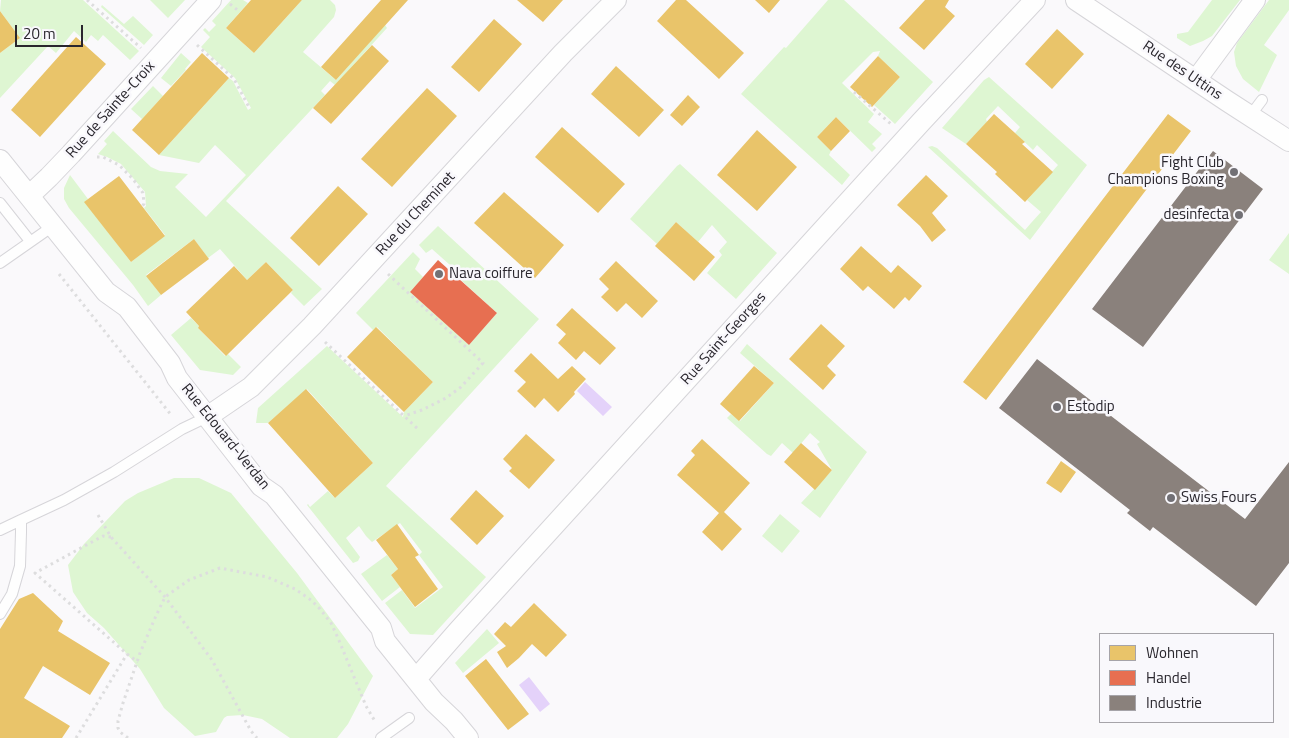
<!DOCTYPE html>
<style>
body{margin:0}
#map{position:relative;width:1289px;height:738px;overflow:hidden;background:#faf9fb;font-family:"Titillium Web",sans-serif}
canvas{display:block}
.legend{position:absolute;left:1099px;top:633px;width:175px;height:90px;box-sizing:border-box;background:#f9f8fc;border:1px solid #a6a4a9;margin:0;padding:6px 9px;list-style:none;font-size:15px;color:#29262d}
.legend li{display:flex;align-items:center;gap:10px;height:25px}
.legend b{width:25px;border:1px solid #a6a4a9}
.scale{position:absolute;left:15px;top:25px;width:68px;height:22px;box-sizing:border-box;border:2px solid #29262d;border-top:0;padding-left:6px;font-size:15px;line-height:18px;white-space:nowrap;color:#29262d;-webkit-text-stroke:4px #f9f8fc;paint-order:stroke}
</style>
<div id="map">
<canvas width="1289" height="738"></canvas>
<ul class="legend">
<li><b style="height:14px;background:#e9c46a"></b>Wohnen</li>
<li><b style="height:14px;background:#e76f51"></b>Handel</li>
<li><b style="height:14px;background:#8a817c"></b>Industrie</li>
</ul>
<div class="scale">20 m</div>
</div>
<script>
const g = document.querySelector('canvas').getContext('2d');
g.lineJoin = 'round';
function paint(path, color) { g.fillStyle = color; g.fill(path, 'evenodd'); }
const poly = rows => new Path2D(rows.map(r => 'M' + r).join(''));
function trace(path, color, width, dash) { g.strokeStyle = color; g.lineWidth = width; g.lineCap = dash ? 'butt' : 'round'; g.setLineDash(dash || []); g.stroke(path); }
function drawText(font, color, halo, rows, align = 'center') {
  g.font = font + ' "Titillium Web",sans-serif'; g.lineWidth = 5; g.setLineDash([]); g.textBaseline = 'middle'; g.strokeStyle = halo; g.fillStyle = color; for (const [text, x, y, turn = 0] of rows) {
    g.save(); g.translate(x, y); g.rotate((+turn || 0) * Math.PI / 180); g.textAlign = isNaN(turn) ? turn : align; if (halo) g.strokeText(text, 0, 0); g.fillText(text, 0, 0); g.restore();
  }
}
paint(poly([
 [1,0,83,0,139,51,130,60,103,35,98,41,91,35,86,42,74,31,56,53,48,46,0,98,0,53,20,38,0,11],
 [150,0,185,0,168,18],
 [231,0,243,0,248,3,226,28,254,53,302,0,330,0,335,5,336,10,334,17,303,52,336,80,385,25,387,28,335,85,330,81,321,91,325,95,226,201,322,289,304,306,291,293,293,290,266,262,247,280,220,249,208,258,194,239,146,275,161,295,148,306,133,285,69,208,64,199,64,188,70,175,88,199,85,202,131,262,165,235,144,208,146,206,145,192,121,164,107,157,98,154,107,144,104,141,113,131,151,167,160,171,188,174,175,187,206,217,246,175,215,145,199,163,159,155,229,78,233,81,248,110,251,108,235,78,201,47,210,37,203,30,205,28,209,32,216,25,212,21],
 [828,0,844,0,933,82,895,124,874,105,900,77,878,56,880,51,873,52,842,83,874,114,868,122,882,134,872,144,876,148,872,152,836,117,817,137,831,151,829,155,850,175,842,185,741,94,784,47,786,48],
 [1212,0,1240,0,1212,36,1203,41,1190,46,1177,38,1177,34,1188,32],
 [1269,0,1289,0,1289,10,1264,45,1277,55,1259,92,1243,79,1236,66,1234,52,1237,43],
 [102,5,124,24,133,16,153,35,144,45,101,7],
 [181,53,191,62,185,69,186,70,171,86,161,78],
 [989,77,1087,165,1030,240,928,147,932,146,937,148,1025,230,1031,223,1041,212,1027,200,1058,165,1037,145,1033,150,1015,133,1020,127,998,106,986,119,987,122,966,144,942,128,984,80],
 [153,86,163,96,142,119,131,109],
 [680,164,777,253,736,299,707,273,722,255,719,251,727,242,712,225,698,242,676,222,657,244,630,219,677,166],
 [438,226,539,319,386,486,486,577,433,635,410,634,385,603,402,590,415,608,443,587,419,555,422,552,400,523,372,542,366,536,359,526,346,538,360,557,358,561,353,563,307,505,308,504,310,507,328,491,335,498,373,463,307,389,268,423,256,423,258,408,327,346,403,417,404,412,433,382,377,327,373,330,356,313,413,252,420,259,415,269,423,277,410,292,469,345,497,313,450,270,450,265,432,249,426,253,419,245],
 [1289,233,1289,274,1269,260],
 [191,318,199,326,198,328,225,356,228,354,241,367,233,375,200,370,171,335],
 [747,344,867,452,820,518,801,503,832,470,817,444,820,442,810,433,793,453,782,443,771,456,767,454,727,418,731,414,740,421,774,383,740,353],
 [174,478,199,478,231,493,297,573,373,676,348,724,337,738,290,738,262,719,243,715,227,716,224,718,216,732,195,736,164,708,140,669,104,628,87,613,73,592,68,565,84,544,125,501,138,493],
 [780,514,800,531,782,553,762,536],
 [387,555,398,569,391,575,400,587,382,601,361,574],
 [487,629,499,643,463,673,455,663]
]), '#def6d2');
paint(poly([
 [585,382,612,407,603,416,577,391],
 [529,677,550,704,540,712,519,685]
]), '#e4d2fa');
paint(poly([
 [251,0,302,0,254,53,226,28],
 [381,0,408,0,336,80,321,67],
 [517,0,563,0,543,22],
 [676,0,686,0,744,53,719,79,657,21],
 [755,0,780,0,769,13],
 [925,0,949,0,945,7,955,16,924,50,899,28],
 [0,11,20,38,0,53],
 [494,19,522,44,479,92,451,67],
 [1057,29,1084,54,1052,89,1025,64],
 [76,37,106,64,40,137,11,110],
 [372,45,389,61,331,124,313,108],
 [202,53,229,78,159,155,132,130],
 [878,56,900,77,872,107,850,87],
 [616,66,664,110,639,137,591,94],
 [427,88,457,116,392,187,361,159],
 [688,95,700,107,682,126,670,115],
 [994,114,1025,142,1022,144,1053,172,1025,202,995,174,997,172,966,144],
 [1168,114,1191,131,986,400,963,382],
 [836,117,850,131,831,151,817,137],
 [562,127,625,184,598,213,535,157],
 [757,130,797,167,757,211,717,175],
 [926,175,948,196,932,213,946,230,932,242,920,226,897,205],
 [119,176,165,236,131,262,84,202],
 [338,186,368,214,319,266,290,238],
 [504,192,564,245,535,278,474,223],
 [676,222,715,257,694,281,655,246],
 [194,239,209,259,161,295,146,276],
 [861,246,891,273,898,265,922,286,909,301,905,297,894,309,868,286,863,291,840,269],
 [616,261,658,301,642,318,626,303,617,312,601,297,609,289,599,279],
 [266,262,293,290,226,356,198,328,199,326,186,312,234,266,247,280],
 [572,308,616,348,600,365,584,351,576,360,558,343,566,334,556,325],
 [821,324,845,346,827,366,836,375,823,390,789,359],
 [376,327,433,382,404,412,347,357],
 [531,353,558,379,572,366,586,379,574,392,575,394,558,412,544,398,535,408,517,391,526,382,514,371],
 [754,366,774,383,739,421,720,404],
 [306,389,373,463,335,498,268,423],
 [526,434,555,460,529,489,509,471,512,468,503,459],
 [702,439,750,483,724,512,742,529,722,551,702,532,719,513,677,475,695,455,691,451],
 [801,443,832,470,815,490,784,462],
 [1061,461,1076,472,1061,493,1046,483],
 [476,490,504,516,477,545,450,519],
 [397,524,419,555,415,557,438,589,415,607,391,575,398,569,376,540],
 [33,593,63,621,58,631,110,663,90,695,43,666,24,698,70,726,62,738,0,738,0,629,19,599],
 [534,603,567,635,546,657,532,644,519,658,507,668,497,652,506,646,494,634,505,622,511,627],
 [486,659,529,714,508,730,465,676]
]), '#e9c46a');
paint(poly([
 [438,260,497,313,469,345,410,292]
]), '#e76f51');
paint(poly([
 [1213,151,1263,189,1143,347,1092,309],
 [1037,359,1245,519,1289,462,1289,563,1256,606,1153,527,1150,531,1127,513,1130,510,999,408]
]), '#8a817c');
const service = poly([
 [1250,116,1262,100],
 [0,203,30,241],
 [0,263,53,226],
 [0,530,21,520],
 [0,614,12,594,20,566,21,532,21,520,64,500,114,472,182,429,207,417],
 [381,738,409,718]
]);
const minor = poly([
 [1076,0,1227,101,1289,141],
 [1196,80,1255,0],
 [0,160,106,292,127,307,170,363,177,378,251,473,261,486,274,495,381,628,385,641,434,702,454,721,468,738],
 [29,196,49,177,71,154,211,0],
 [207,417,251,387,312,326,563,53,616,0],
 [416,679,458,631,921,122,1035,0]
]);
trace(service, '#d6d5d9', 12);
trace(minor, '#d6d5d9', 22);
trace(poly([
 [87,0,141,48],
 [230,4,240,12],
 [197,45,234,79,250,109],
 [854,92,891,124],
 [97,157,103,157,119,165,133,179,143,193,144,204,142,206],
 [59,274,172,416],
 [388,274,483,363,461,387,446,398,422,410,404,416],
 [325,342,419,430],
 [98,515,111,537,165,597,212,660,251,731,257,738],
 [111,537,103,536,35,573,127,654,138,662],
 [76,738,127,654],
 [128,738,120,732,118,728,118,721,123,703,140,653,155,618,165,597,189,580,220,568,267,577,295,589,311,600,320,609,331,623,338,638,366,706,376,723]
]), '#ddddde', 3, [2.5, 4]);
trace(service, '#fefefe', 10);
trace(minor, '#fefefe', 20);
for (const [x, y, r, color] of [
 [1234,172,5,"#727075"],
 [1239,215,5,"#727075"],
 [439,274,5,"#727075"],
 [1057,407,5,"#727075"],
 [1171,498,5,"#727075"]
]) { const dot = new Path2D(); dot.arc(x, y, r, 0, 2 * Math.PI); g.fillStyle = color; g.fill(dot); trace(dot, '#f9f8fc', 2); }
drawText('15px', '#29262d', '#f9f8fc', [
 ["Rue des Uttins",1182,71,34],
 ["Rue de Sainte-Croix",111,110,-48],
 ["Rue du Cheminet",416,214,-47],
 ["Rue Saint-Georges",724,339,-48],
 ["Rue Edouard-Verdan",225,437,51]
]);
drawText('15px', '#29262d', '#f9f8fc', [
 ["Fight Club",1224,163,"right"],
 ["Champions Boxing",1224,180,"right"],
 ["desinfecta",1229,215,"right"],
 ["Nava coiffure",449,274],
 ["Estodip",1067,407],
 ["Swiss Fours",1181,498]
], 'left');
</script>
